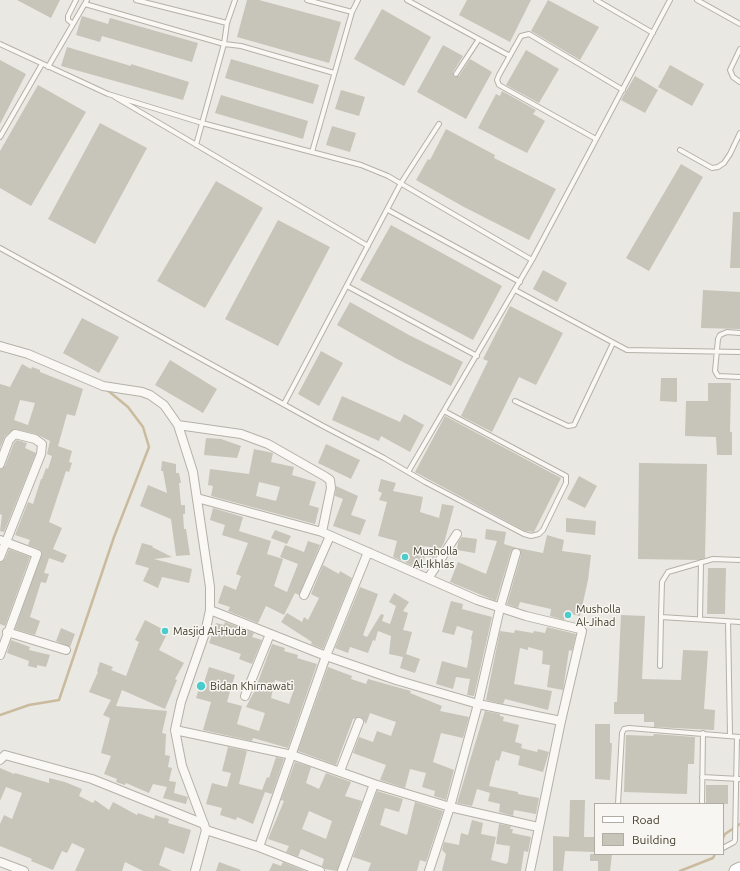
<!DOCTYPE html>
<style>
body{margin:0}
#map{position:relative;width:740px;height:871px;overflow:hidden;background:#eae8e2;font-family:Ubuntu,sans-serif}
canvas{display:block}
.legend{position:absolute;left:594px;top:803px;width:130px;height:52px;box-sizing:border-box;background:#f8f6f2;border:1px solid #afaca2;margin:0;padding:5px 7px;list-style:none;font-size:12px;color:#423d2a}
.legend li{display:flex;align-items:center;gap:8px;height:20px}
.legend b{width:20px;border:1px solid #afaca2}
</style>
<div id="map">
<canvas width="740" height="871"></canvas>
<ul class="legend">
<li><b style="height:5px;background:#fff"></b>Road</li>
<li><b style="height:11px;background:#c7c4b9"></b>Building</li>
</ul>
</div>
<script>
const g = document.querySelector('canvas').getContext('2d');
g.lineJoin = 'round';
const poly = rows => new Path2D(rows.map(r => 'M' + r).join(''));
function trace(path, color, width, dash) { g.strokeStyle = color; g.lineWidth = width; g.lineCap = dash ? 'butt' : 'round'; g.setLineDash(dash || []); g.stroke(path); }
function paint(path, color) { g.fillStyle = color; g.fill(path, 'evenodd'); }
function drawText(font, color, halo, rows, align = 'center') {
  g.font = font + ' Ubuntu,sans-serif'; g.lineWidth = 3; g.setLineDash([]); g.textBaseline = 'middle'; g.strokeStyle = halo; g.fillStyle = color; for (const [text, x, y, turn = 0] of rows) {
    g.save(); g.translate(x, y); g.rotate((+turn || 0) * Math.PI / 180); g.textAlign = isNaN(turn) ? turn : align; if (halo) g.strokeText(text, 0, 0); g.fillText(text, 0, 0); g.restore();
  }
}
trace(poly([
 [0,715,29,705,59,700,114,537,149,447,143,427,128,407,106,389],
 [723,838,725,834,740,824],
 [680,871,713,858,715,854]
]), '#cabb9e', 2.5);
paint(poly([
 [17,0,60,0,51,18],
 [247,0,259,0,341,22,329,63,237,37],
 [467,0,531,0,510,42,459,15],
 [548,0,599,27,580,60,531,31],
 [382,9,431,37,404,86,354,59],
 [82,16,108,24,110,18,198,43,192,62,102,36,100,42,76,35],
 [443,45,463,56,453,72,454,77,459,76,470,59,492,72,466,119,417,92],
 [67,47,131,66,131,64,189,82,183,100,61,66],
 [526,50,559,69,539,103,506,85],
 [231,59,319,85,313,104,225,78],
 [0,60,26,74,0,124],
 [670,65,704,84,692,106,658,87],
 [635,76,658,90,645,113,621,100],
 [38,85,86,112,31,206,0,188,0,151],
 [341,90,365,97,359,116,335,109],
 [502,91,536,110,533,114,545,121,527,153,478,128,496,94,500,96],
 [221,95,308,121,303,139,215,113],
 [100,123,147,148,95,244,48,219],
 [332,126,356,133,350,152,326,145],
 [446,129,495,155,494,158,556,189,529,240,464,207,416,180,428,159,430,160],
 [681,164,703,177,649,271,626,258],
 [216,181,263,208,205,308,157,281],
 [733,212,740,212,740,268,730,268],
 [278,220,330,247,278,346,225,319],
 [391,225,502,286,473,340,360,280],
 [543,270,567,283,557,302,533,289],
 [703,290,740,292,740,329,701,328],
 [350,302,409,335,463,362,451,386,397,359,337,325],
 [510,306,563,333,536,385,519,377,492,432,461,416,488,361,483,359],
 [82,318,119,337,99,373,63,353],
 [321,351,343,363,319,406,298,394],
 [170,360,217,389,203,413,155,385],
 [22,364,31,369,32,367,40,370,40,372,83,389,75,416,67,414,58,446,72,451,69,462,72,463,69,472,66,471,49,522,62,528,53,549,67,555,63,563,49,558,44,573,49,574,46,583,41,582,30,617,40,621,35,635,15,629,42,553,39,549,28,545,30,540,15,535,28,502,33,504,41,479,42,479,46,468,48,469,52,456,47,454,50,441,36,434,14,429,5,436,0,448,0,384,10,387],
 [20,400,35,403,28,425,14,420],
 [661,378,677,378,677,402,660,401],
 [708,383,731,383,730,432,732,432,732,455,717,455,716,437,685,436,686,401,708,401],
 [342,396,400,422,404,414,424,425,410,452,381,436,379,441,332,420],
 [445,416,561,478,534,532,525,531,415,472],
 [206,438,221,439,241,446,237,458,204,455],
 [17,440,27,443,25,448,36,453,4,532,0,531,2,515,0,514,0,469,5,466,14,443],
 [326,444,360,460,351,479,318,463],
 [254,449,273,453,271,462,294,467,292,475,316,482,309,505,319,508,315,524,211,496,213,486,208,485,210,469,249,474],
 [259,482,280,487,276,501,256,496],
 [162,461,176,464,176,473,179,473,181,483,179,483,181,505,185,505,185,514,183,514,184,529,186,529,190,555,176,556,171,519,140,506,148,485,167,493,163,471,161,471],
 [639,463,707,464,705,558,699,560,638,559],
 [579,476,597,486,585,508,567,499],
 [381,479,396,483,393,491,423,497,420,512,439,518,442,504,454,506,444,543,441,548,420,546,438,554,434,558,425,556,422,570,393,557,397,541,378,536,387,502,379,500,382,493,378,491],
 [336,486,358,496,351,515,366,520,360,535,333,526,343,499,335,496],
 [213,508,243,517,239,531,271,541,267,554,283,559,274,586,287,592,298,564,280,557,285,545,304,552,308,541,320,545,299,595,295,593,284,615,266,606,258,623,228,611,230,607,218,603,224,585,236,590,241,576,236,574,248,543,222,535,225,525,210,520],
 [566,518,596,521,595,535,566,532],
 [486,529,506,532,504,544,517,548,511,551,496,601,450,582,458,562,486,574,497,541,485,539],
 [275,530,291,536,287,544,271,538],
 [547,535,564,540,562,551,591,555,588,580,580,616,566,613,564,620,550,616,551,609,520,602,518,608,507,604,521,555,518,548,543,553],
 [462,537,477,539,475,553,457,550,458,542],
 [142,543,153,546,152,547,172,557,154,559,192,569,189,583,162,577,158,588,143,581,149,568,135,564],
 [9,549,30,557,5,626,0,624,0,562,5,559],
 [323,565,339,574,340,571,352,578,323,649,311,644,312,642,281,622,287,613,302,622,304,617,308,620,319,598,311,594],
 [708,568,726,568,725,614,707,614],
 [360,587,378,594,363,635,367,637,381,614,384,615,382,621,390,624,396,606,389,602,394,593,409,602,403,611,408,613,403,630,412,632,406,654,420,659,415,673,400,668,403,657,389,654,391,636,378,631,375,641,373,640,368,653,350,647,348,653,335,648],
 [451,601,463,604,462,609,492,617,474,696,467,695,470,679,456,677,453,689,436,684,442,661,467,668,472,640,471,639,473,631,457,626,454,635,442,632],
 [621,615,645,616,642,679,681,680,683,650,708,651,704,709,715,710,714,730,654,727,654,722,644,722,644,714,614,714,614,702,617,702],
 [145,620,168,632,159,650,184,663,175,679,177,680,165,709,122,690,116,706,167,711,162,733,166,734,165,755,170,756,168,767,172,768,169,781,176,782,174,793,188,797,186,804,163,798,167,787,153,784,149,793,126,783,125,785,116,782,117,779,104,774,111,756,101,753,110,718,103,715,111,700,89,692,98,672,97,671,100,662,113,667,111,670,126,676,139,642,135,640],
 [225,622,254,633,252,637,262,640,252,664,239,659,241,654,209,643,216,623,224,625],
 [547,627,576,634,572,651,569,650,563,690,547,687,550,665,542,664,543,651,528,647,528,650,520,648,514,684,552,691,548,710,505,699,503,704,486,700,500,631,514,633,515,630,533,633,534,631,545,633],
 [61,628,75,634,70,647,56,641],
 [11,640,30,647,29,650,50,655,46,667,37,665,37,668,28,666,29,661,7,653],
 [272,644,285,648,284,651,298,655,297,658,317,664,288,748,253,738,252,741,203,730,211,702,196,698,200,685,203,686,209,667,235,675,227,702,242,706,237,724,259,731,265,713,246,707,255,690],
 [275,680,295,686,289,704,271,698],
 [328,667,352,676,351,679,366,684,368,679,411,691,410,693,442,706,440,711,469,717,463,738,441,733,433,762,454,770,446,800,434,796,435,791,422,787,426,773,410,769,405,788,380,780,386,765,353,753,359,737,373,742,377,731,391,736,396,722,370,713,366,724,361,717,353,719,336,765,298,751],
 [485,711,500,714,500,716,504,717,503,721,519,725,515,742,522,744,521,748,537,752,538,749,549,752,543,772,518,765,520,756,502,751,499,761,496,760,489,786,518,792,518,794,539,798,536,814,514,810,513,816,499,812,500,804,488,801,490,793,477,789,472,806,457,803],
 [595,724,610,724,610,743,612,743,610,780,595,779],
 [654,734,695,737,694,764,688,764,687,794,624,792,626,735,653,736],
 [228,747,247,751,239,784,262,790,267,777,269,778,276,757,284,759,272,794,265,792,253,824,237,817,236,820,220,815,222,808,206,804,212,783,227,787,231,773,222,771],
 [295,762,311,767,306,783,319,789,326,773,351,782,345,796,362,801,337,871,325,869,322,866,324,859,301,849,298,857,286,852,289,846,268,839,284,801,281,800],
 [309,811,332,821,326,839,302,829],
 [0,768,14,774,15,773,49,783,49,778,65,782,82,789,79,796,93,803,95,800,109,810,113,802,137,815,138,813,154,819,155,815,169,819,168,823,191,830,184,854,165,847,159,865,172,871,143,871,125,862,122,871,75,871,85,849,72,843,67,853,62,851,53,870,31,861,32,859,0,846,0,824,4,815,12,819,22,793,6,787,0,801],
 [706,785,728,785,728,804,706,804],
 [377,791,403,799,399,812,385,808,380,825,407,835,415,802,443,811,426,862,420,860,417,871,368,871,371,863,353,857],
 [570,800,585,800,584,837,595,837,595,852,565,851,563,871,553,871,553,836,569,837],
 [472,820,483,823,481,834,496,837,491,860,506,864,508,862,510,846,496,844,499,824,511,826,510,829,513,829,512,833,531,837,528,852,524,851,521,871,442,871,446,854,442,850,444,842,459,845,461,833,468,835],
 [590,854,612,854,610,871,598,871,598,861,590,861],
 [219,862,241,870,240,871,216,871],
 [283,862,305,871,269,871,273,863,281,866]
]), '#c7c4b9');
const lane = poly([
 [136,0,227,23],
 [307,0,352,12],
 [407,0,510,56],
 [596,0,653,33],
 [697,0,740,24],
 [85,4,224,44,241,46,334,73],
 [73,24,68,20,68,16,76,0],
 [0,44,108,94,202,123,361,165,388,176,532,260],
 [740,49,730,70,733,77,740,82],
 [48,67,87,0],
 [456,74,479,39],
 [115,97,368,246],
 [0,137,42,64],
 [596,139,499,85,497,80,499,75,521,36,529,34,623,90],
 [196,145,224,44,227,23,235,0],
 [680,150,712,168,718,167,724,163,730,154,740,133],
 [312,152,352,12,358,0],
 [388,210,520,282],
 [0,248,323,426,384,458,425,482,524,534,531,536,539,534,543,530,566,483,566,476,444,411],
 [347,286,477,356],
 [515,290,627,350,740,352],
 [740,333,727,332,720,335,718,339,715,371,718,376,740,377],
 [515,401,568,426,574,425,613,343],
 [284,404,401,183,439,124],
 [408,472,532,260,670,0],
 [740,560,713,559,668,572,662,582,661,617,740,622],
 [700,618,701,562],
 [728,621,730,735],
 [660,666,661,617],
 [702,777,740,779],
 [618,804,622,733,624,729,629,728,740,737],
 [702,804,703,733],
 [723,848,734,842,735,840,737,737]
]);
const street = poly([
 [0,346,28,354,103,386,142,392,150,395,164,405,178,425,193,472,210,587,210,610,205,633,181,702,175,730,182,766,206,830,195,871],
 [178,425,241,434,268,444,326,477,330,480,331,488,322,532],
 [0,464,9,440,15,434,35,439,42,444,41,454,0,557],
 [197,498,322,532,477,600,526,616,580,629,582,631,561,721,530,871],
 [0,540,37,554,0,655],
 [429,577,457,534],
 [304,595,330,536],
 [210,610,326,656,396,680,478,704,561,721],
 [7,632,66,650],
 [245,696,270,634],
 [175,730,292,755,374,784,450,807,538,827],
 [0,760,5,755,92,779,204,824],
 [340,771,359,722],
 [206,830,259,847,320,871],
 [259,847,326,656,368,552],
 [0,862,24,871],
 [342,871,374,784],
 [429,871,450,807,478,704,500,608,516,553]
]);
const primary = poly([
 [736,871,740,869]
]);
trace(lane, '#b4b1a7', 6);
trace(street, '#b4b1a7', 10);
trace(primary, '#b6b1a2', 15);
trace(lane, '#f9f8f5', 4);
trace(street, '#f9f8f5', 8);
trace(primary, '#fff', 13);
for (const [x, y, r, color] of [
 [405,557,4,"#4acccd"],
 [568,615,4,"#4acccd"],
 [165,631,4,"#4acccd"],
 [201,686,5,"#4acccd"]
]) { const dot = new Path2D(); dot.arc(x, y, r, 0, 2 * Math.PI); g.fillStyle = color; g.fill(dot); trace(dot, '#f8f6f2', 1.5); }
drawText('11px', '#423d2a', '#f8f6f2', [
 ["Musholla",413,551],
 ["Al-Ikhlas",413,564],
 ["Musholla",576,609],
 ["Al-Jihad",576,622],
 ["Masjid Al-Huda",173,631],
 ["Bidan Khirnawati",210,686]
], 'left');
</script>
